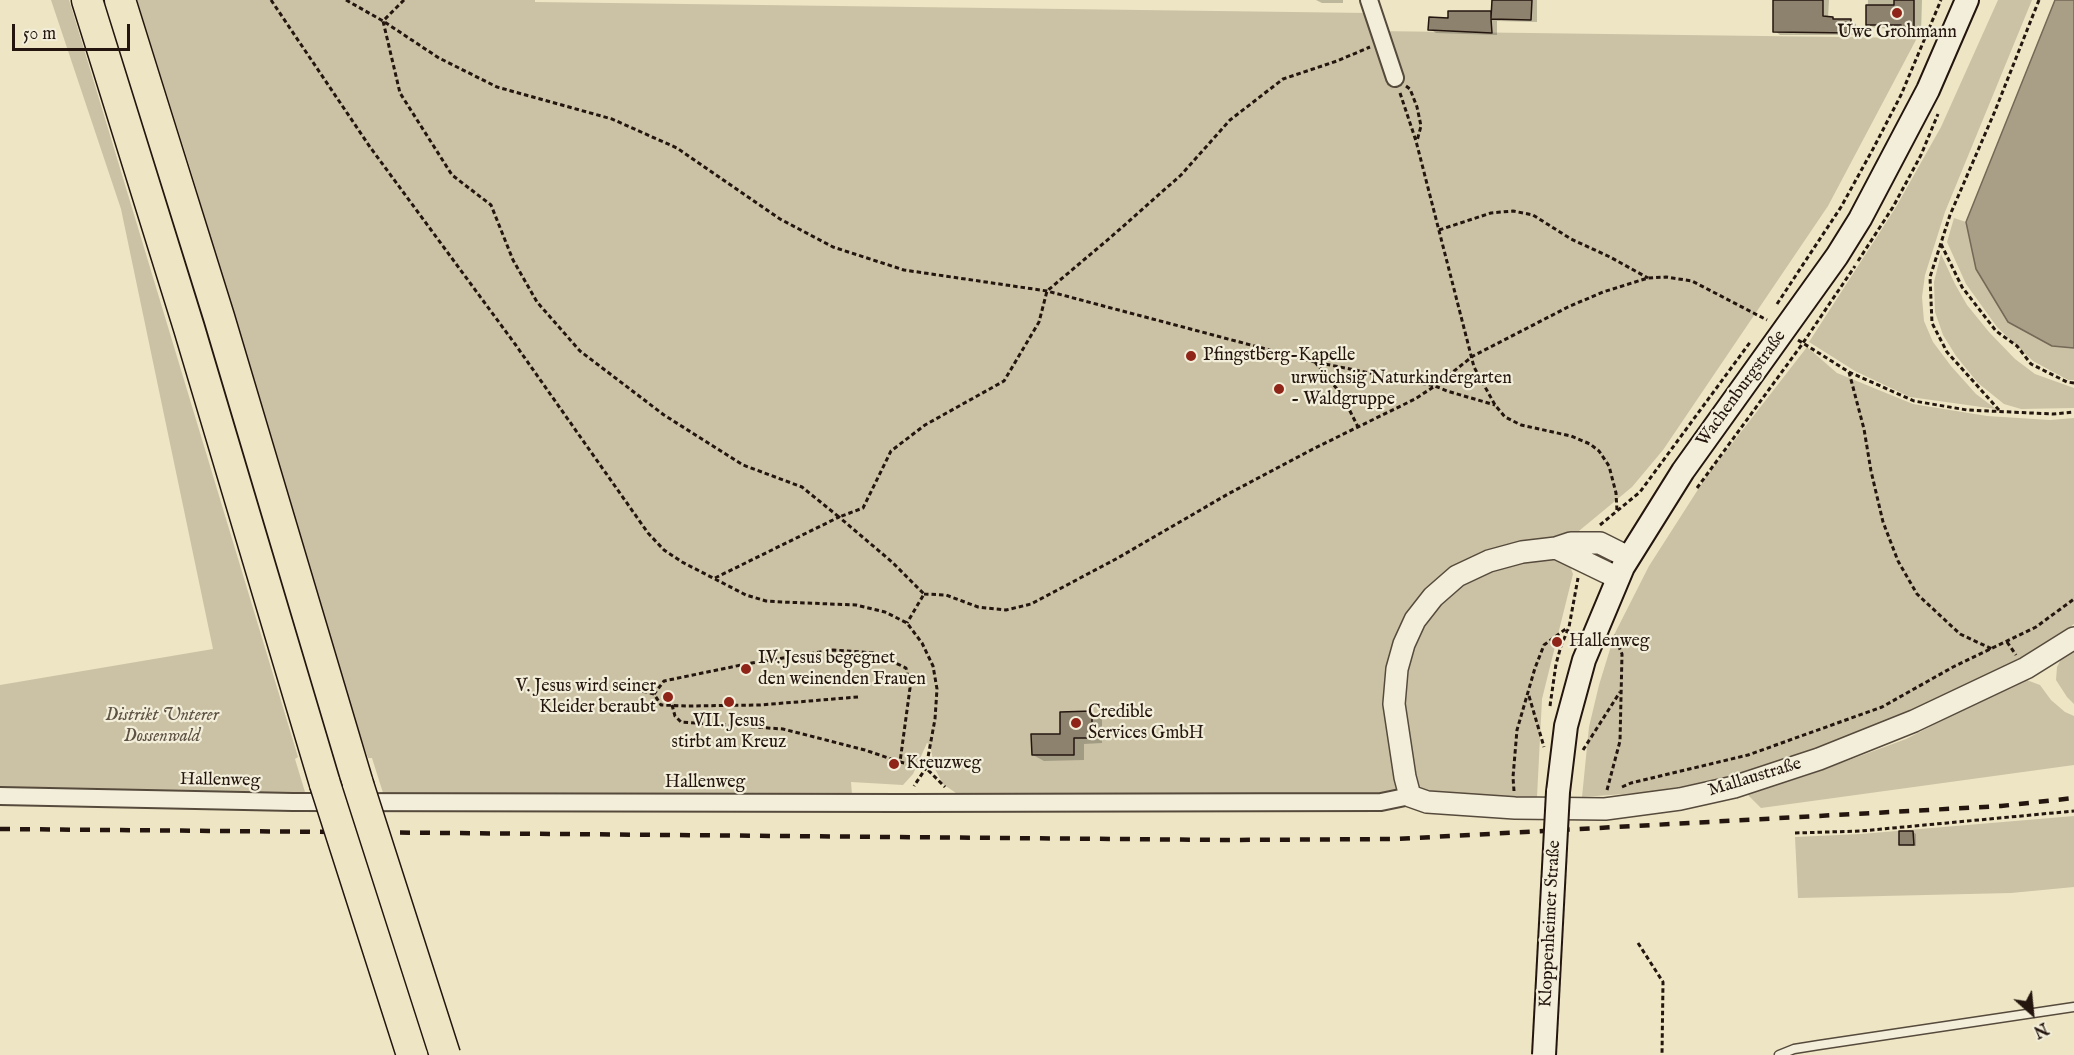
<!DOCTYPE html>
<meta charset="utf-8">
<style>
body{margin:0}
#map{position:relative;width:2074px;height:1055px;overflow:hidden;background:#ede5c4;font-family:"IM FELL English",serif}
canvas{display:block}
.north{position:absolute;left:2002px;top:983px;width:60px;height:60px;-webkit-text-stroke:4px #f3eed9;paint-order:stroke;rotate:153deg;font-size:16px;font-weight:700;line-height:24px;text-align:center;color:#24160f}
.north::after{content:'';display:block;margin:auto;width:21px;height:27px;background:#24160f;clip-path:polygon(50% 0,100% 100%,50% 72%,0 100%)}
.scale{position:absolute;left:12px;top:24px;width:118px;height:27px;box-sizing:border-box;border:3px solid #24160f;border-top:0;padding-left:8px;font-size:18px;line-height:21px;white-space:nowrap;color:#24160f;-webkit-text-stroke:4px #f3eed9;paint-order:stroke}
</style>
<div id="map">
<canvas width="2074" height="1055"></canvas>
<div class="north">N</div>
<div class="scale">50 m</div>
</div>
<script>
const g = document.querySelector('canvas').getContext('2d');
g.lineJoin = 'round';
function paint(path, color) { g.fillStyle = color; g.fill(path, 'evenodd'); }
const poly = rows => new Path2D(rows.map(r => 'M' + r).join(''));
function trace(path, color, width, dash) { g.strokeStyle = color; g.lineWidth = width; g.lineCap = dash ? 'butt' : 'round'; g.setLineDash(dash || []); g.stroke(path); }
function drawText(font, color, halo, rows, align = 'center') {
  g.font = font + ' "IM FELL English",serif'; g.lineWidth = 4.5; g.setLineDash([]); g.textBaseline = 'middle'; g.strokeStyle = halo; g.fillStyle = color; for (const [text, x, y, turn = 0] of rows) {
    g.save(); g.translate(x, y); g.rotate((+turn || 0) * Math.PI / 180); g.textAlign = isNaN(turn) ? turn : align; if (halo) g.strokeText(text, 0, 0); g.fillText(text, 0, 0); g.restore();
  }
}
paint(poly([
 [51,0,69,0,74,16,298,757,295,759,305,792,253,795,0,789,0,685,213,649,121,209],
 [137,0,535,0,535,2,1368,13,1374,31,1917,38,1828,206,1663,450,1632,487,1562,545,1573,574,1542,699,1537,797,1508,802,956,793,943,784,935,769,930,745,927,743,913,774,903,785,851,782,852,795,384,796,372,758,368,758,350,705,191,171],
 [1998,0,2032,0,1945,212,1925,275,1922,297,1924,321,1933,342,1951,366,1976,394,1996,409,1910,397,1855,371,1809,342,1896,207,1941,127],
 [1954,218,1966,222,1976,269,2008,321,2052,346,2074,348,2074,380,2068,380,2033,361,1997,327,1966,284,1947,242],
 [1941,254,1955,284,1967,305,1989,332,2015,359,2035,374,2074,388,2074,408,2021,409,2004,404,1978,383,1956,356,1943,335,1935,312,1934,282],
 [201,296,304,643,302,649,298,650,193,298],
 [1807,347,1837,373,1913,404,1987,416,2050,420,2074,418,2074,624,2043,648,1993,676,1813,752,1724,778,1653,792,1582,797,1589,727,1599,685,1615,633,1649,566,1706,477],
 [2074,648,2074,704,2067,697,2056,680,2057,667,2061,659],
 [2024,679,2040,685,2051,700,2065,712,2074,716,2074,765,1761,808,1747,794,1806,776,1906,739],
 [2074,816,2074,887,2011,893,1798,898,1795,837,1861,834]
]), '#cbc2a5');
const water = poly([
 [2055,0,2074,0,2074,348,2052,346,2008,322,1976,269,1966,222,2055,0]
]);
paint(water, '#a99f86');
trace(water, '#746856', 1.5);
paint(poly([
 [1316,0,1343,0,1343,3,1322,3],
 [1493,0,1537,0,1537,22,1497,21,1497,35,1436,33,1430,29,1449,19,1491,12,1493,13],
 [1775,0,1829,0,1828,18,1837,20,1850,21,1856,24,1856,35,1780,35,1775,31],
 [1868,0,1922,0,1921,33,1910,33,1902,29,1875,28,1867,24],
 [1091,713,1102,719,1102,743,1084,744,1084,760,1044,761,1033,755],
 [1913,832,1916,834,1916,846,1901,845]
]), '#0003');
const building = poly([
 [1492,0,1532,0,1531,20,1491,19,1492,33,1428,30,1429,17,1448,18,1448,11,1491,11,1491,18,1492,0],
 [1773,0,1823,0,1823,16,1833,17,1833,19,1851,19,1851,33,1773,32,1773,0],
 [1894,0,1914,0,1914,30,1901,30,1901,25,1866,25,1866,5,1894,5,1894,0],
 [1092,711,1092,738,1074,738,1074,755,1032,755,1031,734,1060,734,1060,712,1092,711],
 [1899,831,1913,831,1914,845,1899,845,1899,831]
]);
paint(building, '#8d826d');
trace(building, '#24160f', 1.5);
const service = poly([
 [1779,1055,1794,1049,1819,1045,2074,1007]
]);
const minor = poly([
 [1369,0,1395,78],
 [0,796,293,802,904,803,1381,802,1410,796]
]);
const tertiary = poly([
 [1556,548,1618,578],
 [1628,557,1600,543,1571,543,1556,548,1522,552,1489,561,1457,576,1433,597,1415,620,1404,644,1397,669,1394,704,1405,777,1410,796,1427,802,1515,808,1605,809,1680,799,1734,787,1819,759,1914,721,2026,668,2074,638]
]);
const secondary = poly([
 [1558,792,1566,726,1584,660,1623,567,1683,471,1837,256,1860,219,1928,90,1967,0]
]);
const motorway = poly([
 [87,0,189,328,325,784],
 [120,0,219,317,358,784]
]);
trace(service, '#564a3c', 11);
trace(minor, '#564a3c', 20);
trace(tertiary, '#564a3c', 24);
trace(secondary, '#24160f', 26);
trace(motorway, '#24160f', 33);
trace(poly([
 [271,0,370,147,515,344,648,533,664,550,682,562,746,595,766,601,782,602,856,605,885,612,907,623,922,643,933,666,937,689,935,719,926,768,914,786],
 [346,0,383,21,439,58,497,87,612,119,677,148,780,219,833,247,904,270,1047,291,1315,362,1435,386,1473,356,1568,307,1603,292,1648,278,1666,277,1692,281,1767,320],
 [404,0,383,21,400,93,452,175,491,205,513,260,537,302,580,351,664,415,743,465,802,487,839,517,863,508,891,451,925,425,1004,381,1039,322,1047,291,1111,237,1181,175,1230,120,1283,79,1337,61,1370,47],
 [1406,86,1410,89,1417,107,1421,126,1417,141],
 [1400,93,1416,141,1474,367,1495,405,1505,417,1521,425,1571,436,1590,444,1599,451,1609,466,1616,493,1617,511],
 [1439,230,1491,213,1513,211,1533,215,1571,239,1610,257,1648,278],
 [1941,244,1962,287,1996,331,2017,346,2031,364,2067,382,2074,383],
 [1858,261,1893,207,1921,155,1938,114],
 [1777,304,1841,207,1873,149,1901,95,1941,0],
 [1798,340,1849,372,1914,401,1967,410,2053,414,2074,412],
 [1315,362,1342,395,1358,427],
 [1849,372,1864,429,1871,471,1883,522,1898,561,1917,594,1960,634,1992,649],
 [1999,410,1947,352,1932,323,1930,277,1950,215,1995,111,2039,0],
 [1697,488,1803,343,1855,266],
 [1600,525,1640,492,1751,341],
 [715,578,839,517,892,562,924,594,907,623],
 [924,594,946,595,978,607,1006,610,1031,604,1116,559,1228,494,1313,449,1415,399,1435,386,1447,391,1495,405],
 [2007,642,2016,655],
 [628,688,654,694],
 [1529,696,1544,747],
 [858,697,760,705,688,706,661,705,654,694,664,681,746,664,833,650,875,653,906,668,910,688,900,762,926,768,945,787],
 [672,705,675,716,681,722,783,729,865,750,900,762],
 [1550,706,1556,664,1561,646,1569,627,1578,578],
 [1583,750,1620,692],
 [1622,787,1631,783,1748,755,1882,707,1953,667,2036,627,2074,599],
 [1607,790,1620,741,1622,654,1614,635],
 [1514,791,1513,777,1517,730,1535,668,1544,645,1567,628],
 [1795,833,1861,831,2074,811],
 [1638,943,1663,982,1662,1055]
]), '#24160f', 3, [4.5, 3]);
trace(service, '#f3eed9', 8);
trace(minor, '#f3eed9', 16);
trace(tertiary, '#f3eed9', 21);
trace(secondary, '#f3eed9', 22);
trace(motorway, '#ede5c4', 30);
trace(poly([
 [0,829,1229,840,1396,839,2001,806,2074,798]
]), '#24160f', 4.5, [10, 10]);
const secondaryBridge = poly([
 [1544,1055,1558,792]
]);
const motorwayBridge = poly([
 [325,784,412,1055],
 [358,784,445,1055]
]);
trace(secondaryBridge, '#24160f', 26, []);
trace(motorwayBridge, '#24160f', 33, []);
trace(secondaryBridge, '#f3eed9', 22);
trace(motorwayBridge, '#ede5c4', 30);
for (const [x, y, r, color] of [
 [1897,13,6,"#8f2418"],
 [1191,356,6,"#8f2418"],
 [1279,389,6,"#8f2418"],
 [1557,642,6,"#8f2418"],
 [746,669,6,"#8f2418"],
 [668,697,6,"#8f2418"],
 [729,702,6,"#8f2418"],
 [1076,723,6,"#8f2418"],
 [894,764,6,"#8f2418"]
]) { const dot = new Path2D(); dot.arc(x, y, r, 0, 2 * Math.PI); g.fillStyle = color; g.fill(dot); trace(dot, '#f3eed9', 2); }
drawText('18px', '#24160f', '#f3eed9', [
 ["Uwe Grohmann",1897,33,"center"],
 ["Pfingstberg-Kapelle",1203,356],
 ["urwüchsig Naturkindergarten",1291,379],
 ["- Waldgruppe",1291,400],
 ["Hallenweg",1569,642],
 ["IV. Jesus begegnet",758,659],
 ["den weinenden Frauen",758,680],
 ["V. Jesus wird seiner",656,687,"right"],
 ["Kleider beraubt",656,708,"right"],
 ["Credible",1088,713],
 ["Services GmbH",1088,734],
 ["VII. Jesus",729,722,"center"],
 ["stirbt am Kreuz",729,743,"center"],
 ["Kreuzweg",906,764]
], 'left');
drawText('18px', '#24160f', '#f3eed9', [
 ["Wachenburgstraße",1742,389,-54],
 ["Mallaustraße",1755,778,-17],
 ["Hallenweg",220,781,1],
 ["Hallenweg",705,783],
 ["Kloppenheimer Straße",1551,924,-87]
]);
drawText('italic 18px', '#5e5244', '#f3eed9', [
 ["Distrikt Unterer",162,716],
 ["Dossenwald",162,737]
]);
</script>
